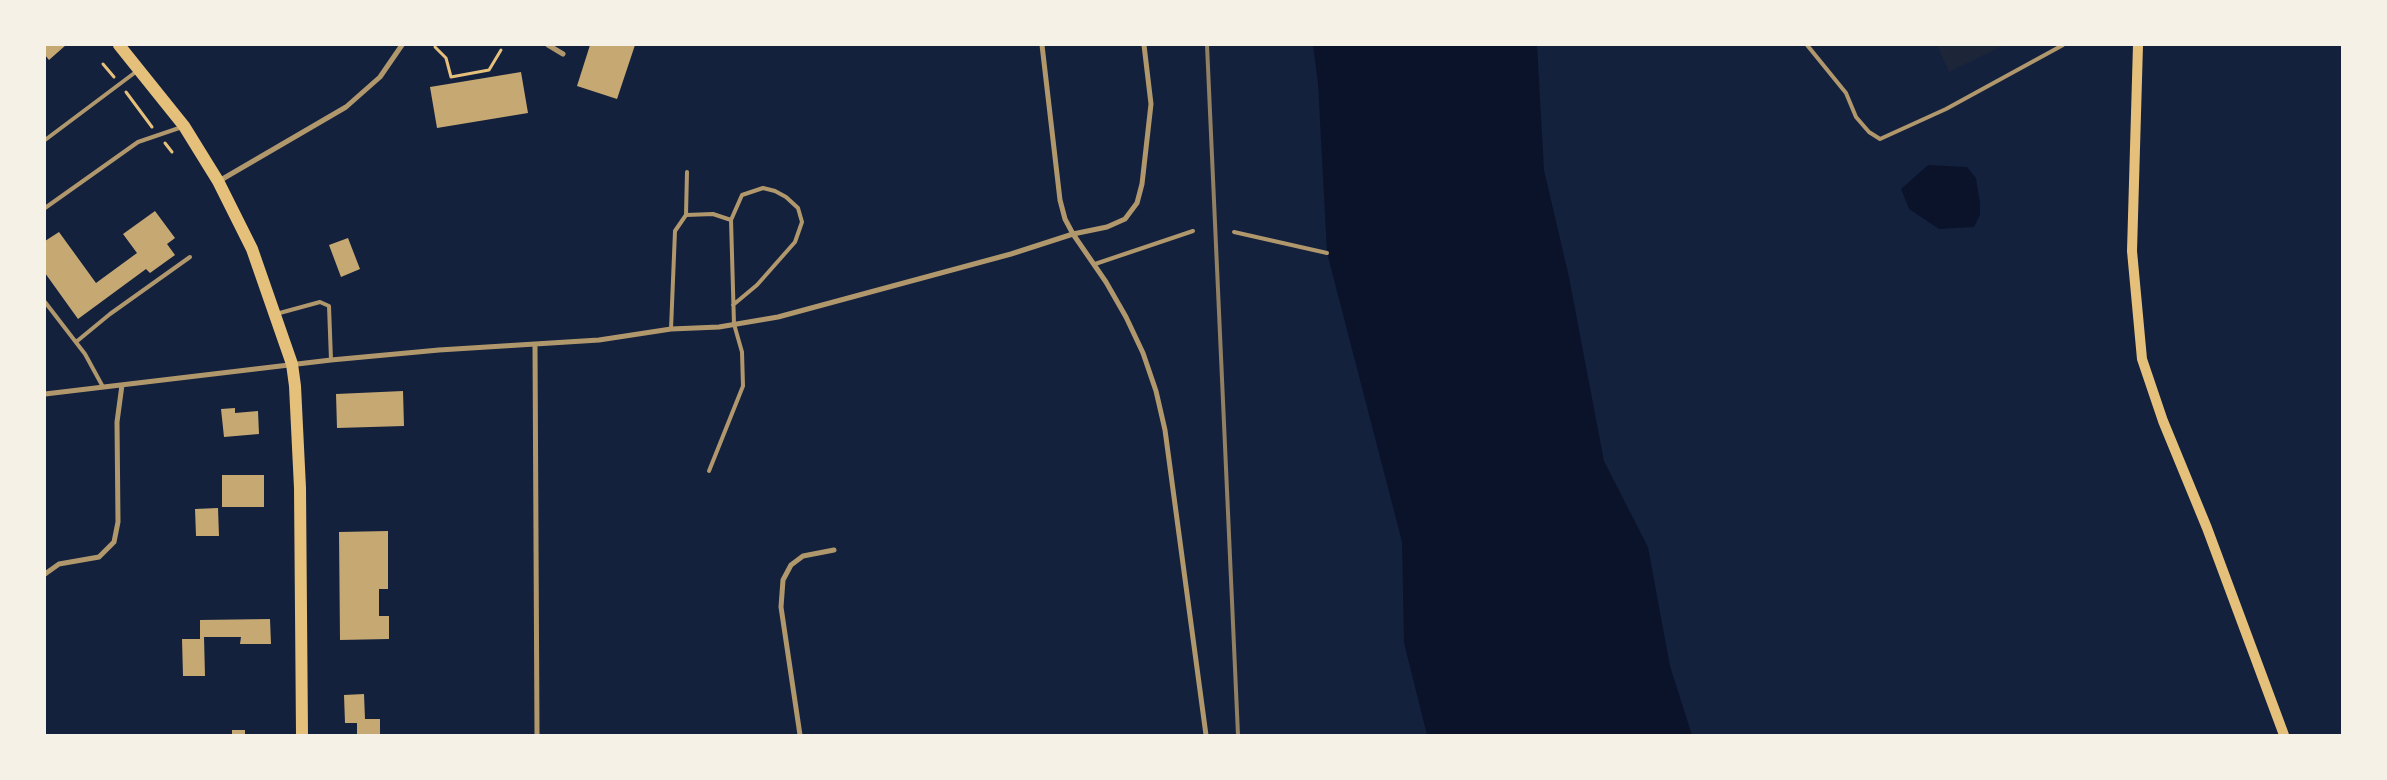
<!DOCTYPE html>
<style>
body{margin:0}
#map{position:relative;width:2387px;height:780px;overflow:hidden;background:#14213d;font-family:Ubuntu,sans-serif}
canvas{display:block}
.frame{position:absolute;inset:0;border:46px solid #f6f1e7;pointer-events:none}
</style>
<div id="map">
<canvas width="2387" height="780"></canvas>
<div class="frame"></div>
</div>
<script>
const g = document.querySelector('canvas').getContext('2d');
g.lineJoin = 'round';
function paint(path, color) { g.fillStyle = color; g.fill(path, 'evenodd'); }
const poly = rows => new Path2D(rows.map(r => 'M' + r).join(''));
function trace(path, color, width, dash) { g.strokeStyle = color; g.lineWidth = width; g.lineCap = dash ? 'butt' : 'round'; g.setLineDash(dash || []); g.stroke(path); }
paint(poly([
 [1937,45,2004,45,1949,72]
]), '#1d2539');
paint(poly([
 [1313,45,1537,45,1544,170,1569,277,1604,461,1648,547,1670,666,1692,735,1427,735,1404,643,1402,542,1327,253,1318,84],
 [1928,165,1967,167,1976,178,1980,203,1980,215,1974,227,1939,229,1909,209,1901,189]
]), '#0b132b');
paint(poly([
 [45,45,66,45,49,60,45,55],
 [590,45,635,45,617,99,577,86],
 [521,72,528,113,437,128,430,87],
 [155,211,175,238,167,244,175,255,150,273,146,269,78,319,45,273,45,241,59,232,96,283,137,253,123,234],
 [348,238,360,269,341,277,329,245],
 [403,391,404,426,337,428,336,394],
 [235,408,235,413,258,411,259,434,224,437,221,409],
 [222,475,264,475,264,507,222,507],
 [218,508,219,536,196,536,195,509],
 [388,531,388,589,379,589,379,616,389,616,389,639,340,640,339,532],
 [270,619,271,644,240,644,241,637,204,637,205,676,183,676,182,639,200,639,200,620],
 [364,694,365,719,380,719,380,735,357,735,357,723,345,723,344,695],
 [232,730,245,730,245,735,232,735]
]), '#c6a872');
trace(poly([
 [435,47,446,58,451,77,489,70,501,50],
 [103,64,114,77],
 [126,92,152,127],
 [165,143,172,152]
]), '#e5c07b', 3);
trace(poly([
 [1807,45,1846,93,1856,117,1869,132,1880,139,1946,109,2063,45],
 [45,140,137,71],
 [45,208,138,142,182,127],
 [686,215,687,172],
 [731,220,742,195,763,188,775,191,786,197,798,208,802,222,795,242,757,285,733,305],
 [1234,232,1327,253],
 [1095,264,1193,231],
 [45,302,85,354,103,387],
 [276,314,320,302,329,306,331,360],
 [671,329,675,231,686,215,713,214,731,220,734,324,742,352,743,386,709,471],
 [76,342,110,314,190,257]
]), '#b1986c', 4);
trace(poly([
 [548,45,563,54],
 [1042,45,1060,200,1065,219,1073,234,1107,227,1125,219,1137,203,1142,184,1151,104,1144,45],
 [219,181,346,107,380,77,402,45],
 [535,344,537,735],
 [45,394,331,360,439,350,599,340,671,329,719,327,778,317,1011,254,1073,234,1106,282,1126,317,1143,353,1156,391,1165,430,1206,735],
 [45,574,59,564,99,557,114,542,118,522,117,422,122,385],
 [800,735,781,607,783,580,791,565,803,556,834,550]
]), '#b1986c', 5);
trace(poly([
 [2138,45,2132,251,2142,359,2163,421,2207,528,2284,735]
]), '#e5c07b', 10);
trace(poly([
 [119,45,184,126,218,181,252,249,292,364,295,386,300,488,302,735]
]), '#e5c07b', 12);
trace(poly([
 [1207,45,1238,735]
]), '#918062', 4);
</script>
